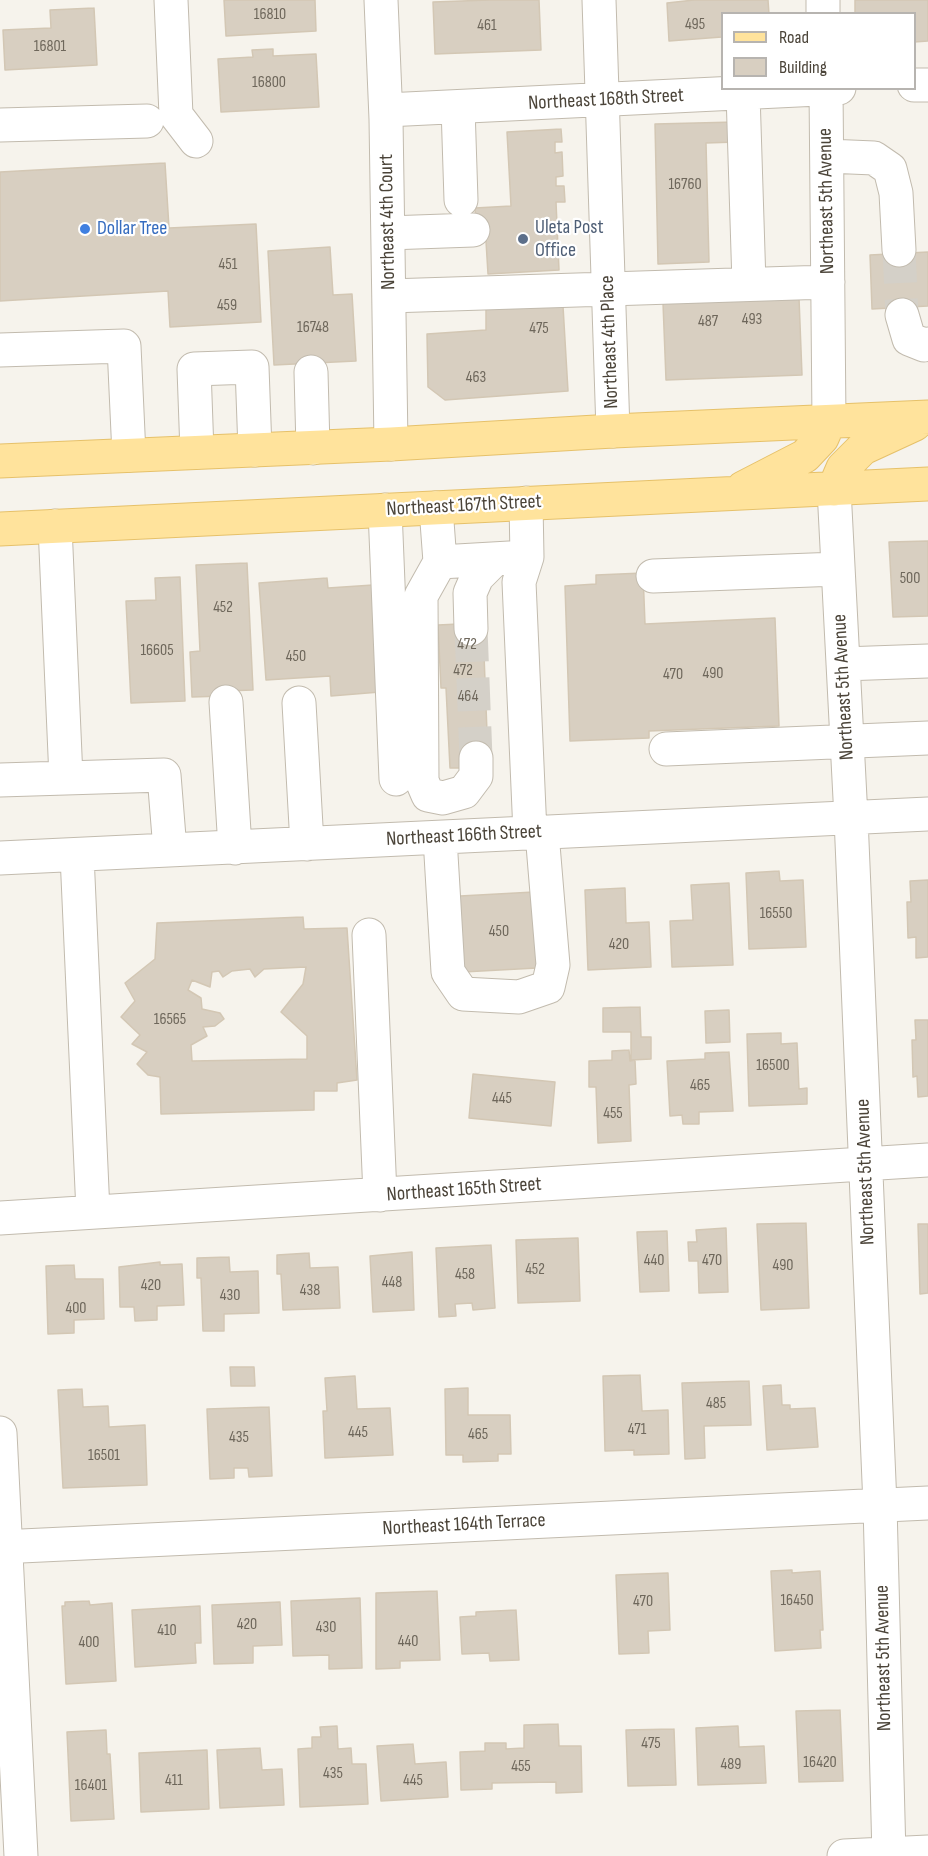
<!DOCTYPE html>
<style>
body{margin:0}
#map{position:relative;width:928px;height:1856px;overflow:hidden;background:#f6f3ec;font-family:"Sofia Sans Condensed",sans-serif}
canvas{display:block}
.legend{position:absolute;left:721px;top:12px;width:195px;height:78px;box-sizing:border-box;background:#fff;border:2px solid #b7b4b0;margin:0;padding:8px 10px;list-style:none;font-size:18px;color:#4b4439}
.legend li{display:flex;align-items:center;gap:12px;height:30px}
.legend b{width:30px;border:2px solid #b7b4b0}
</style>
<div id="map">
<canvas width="928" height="1856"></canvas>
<ul class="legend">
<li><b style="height:8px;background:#ffe39c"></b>Road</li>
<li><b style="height:16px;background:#d8cfc1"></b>Building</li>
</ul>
</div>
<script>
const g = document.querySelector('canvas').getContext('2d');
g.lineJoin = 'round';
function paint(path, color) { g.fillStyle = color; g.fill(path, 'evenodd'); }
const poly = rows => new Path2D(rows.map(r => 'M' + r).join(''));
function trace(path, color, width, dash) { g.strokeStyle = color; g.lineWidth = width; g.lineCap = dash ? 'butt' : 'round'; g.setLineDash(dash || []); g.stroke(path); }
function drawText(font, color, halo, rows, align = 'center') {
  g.font = font + ' "Sofia Sans Condensed",sans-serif'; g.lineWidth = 4.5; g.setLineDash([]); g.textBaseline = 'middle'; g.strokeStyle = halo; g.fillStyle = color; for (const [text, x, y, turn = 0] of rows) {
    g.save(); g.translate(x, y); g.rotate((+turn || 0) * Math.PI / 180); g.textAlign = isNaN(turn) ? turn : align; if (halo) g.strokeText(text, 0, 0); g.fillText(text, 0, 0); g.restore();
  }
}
const building = poly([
 [224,0,315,0,316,31,226,36,224,0],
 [489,0,539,0,541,50,435,54,433,2,489,0],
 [694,0,768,0,769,14,722,14,722,37,669,41,667,3,694,0],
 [855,0,928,0,928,41,914,42,914,14,855,14,855,0],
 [94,8,97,65,5,70,3,30,51,28,50,10,94,8],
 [273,49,273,56,316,54,319,107,221,112,218,59,253,57,252,50,273,49],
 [736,122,736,142,706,143,709,262,658,264,655,124,736,122],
 [561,129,562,142,555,142,555,153,562,152,563,176,556,177,556,186,564,186,565,202,556,202,559,270,488,274,485,225,476,225,475,208,511,206,507,132,561,129],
 [165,163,169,228,256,224,261,322,170,327,168,291,0,301,0,172,165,163],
 [330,247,333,295,352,294,356,361,274,365,268,251,330,247],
 [928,252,928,306,872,309,870,255,928,252],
 [799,298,802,375,666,380,663,303,799,298],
 [563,306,568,391,445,400,428,387,427,334,486,330,486,307,563,306],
 [928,541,928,616,893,617,889,542,928,541],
 [247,563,253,690,224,691,224,696,192,697,190,652,200,651,196,565,247,563],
 [643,573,645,624,775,618,779,726,649,731,649,738,570,741,565,586,596,584,596,575,643,573],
 [180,577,185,701,131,703,126,601,156,600,155,578,180,577],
 [327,578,328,588,373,585,380,692,331,696,330,676,266,680,259,583,327,578],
 [459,624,483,629,488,758,471,768,450,768,446,688,441,688,438,625,459,624],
 [779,871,780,881,803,880,806,947,749,949,746,873,779,871],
 [928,880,928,957,916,958,916,937,908,938,907,902,911,902,910,881,928,880],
 [729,883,733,965,672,967,670,921,693,920,691,885,729,883],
 [625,888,626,923,649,922,651,967,588,970,585,890,625,888],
 [534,892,537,968,463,972,460,896,534,892],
 [303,917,304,929,347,928,357,1080,337,1083,337,1091,314,1091,314,1110,161,1114,160,1077,148,1075,137,1064,147,1052,132,1044,140,1035,121,1017,135,1001,125,983,155,959,157,923,303,917],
 [306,967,303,984,281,1012,307,1036,307,1059,192,1061,191,1045,207,1036,203,1027,215,1026,224,1019,220,1013,202,1009,201,998,188,990,192,980,210,987,212,972,219,971,223,977,232,971,250,969,255,977,264,969,306,967],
 [640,1007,641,1037,651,1037,651,1059,631,1060,631,1032,603,1032,603,1008,640,1007],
 [729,1010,730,1042,706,1043,705,1011,729,1010],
 [915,1020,928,1020,928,1096,918,1097,917,1076,913,1077,912,1040,916,1040,915,1020],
 [781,1033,781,1044,797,1043,799,1089,807,1088,807,1104,749,1106,747,1034,781,1033],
 [629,1050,630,1061,635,1060,636,1084,629,1085,631,1141,598,1143,596,1087,589,1087,589,1061,612,1060,612,1051,629,1050],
 [729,1052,733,1111,699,1112,699,1124,683,1124,682,1115,670,1116,667,1061,705,1059,705,1053,729,1052],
 [473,1074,555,1082,551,1126,469,1118,473,1074],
 [806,1223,809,1308,761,1310,757,1224,806,1223],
 [918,1224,928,1224,928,1293,920,1294,918,1224],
 [726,1228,728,1292,699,1293,698,1261,689,1261,688,1242,697,1242,696,1230,726,1228],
 [667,1231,669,1291,640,1292,637,1232,667,1231],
 [578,1238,580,1301,518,1303,516,1240,578,1238],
 [491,1245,495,1308,473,1310,472,1303,455,1304,456,1316,439,1317,436,1248,491,1245],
 [412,1252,414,1310,373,1312,370,1256,412,1252],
 [309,1253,310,1268,338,1267,340,1308,283,1310,281,1274,277,1274,277,1255,309,1253],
 [229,1257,230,1272,258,1271,259,1313,224,1314,224,1331,203,1331,201,1278,197,1278,197,1258,229,1257],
 [160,1262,160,1265,182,1264,184,1305,157,1306,157,1320,135,1321,134,1307,120,1307,119,1267,160,1262],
 [74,1265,75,1279,103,1279,104,1319,74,1320,74,1333,48,1334,46,1266,74,1265],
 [230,1367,254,1367,255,1386,231,1386,230,1367],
 [640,1375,642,1411,668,1410,669,1454,634,1455,634,1450,605,1451,603,1376,640,1375],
 [355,1376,357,1409,390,1408,393,1455,325,1458,323,1411,327,1411,325,1378,355,1376],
 [749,1381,751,1425,704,1426,705,1458,685,1459,682,1383,749,1381],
 [781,1385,782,1405,790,1405,790,1409,815,1408,818,1447,767,1450,763,1386,781,1385],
 [468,1388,468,1415,510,1415,511,1454,498,1454,498,1461,463,1462,463,1455,446,1455,445,1389,468,1388],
 [82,1389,83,1407,108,1406,109,1427,145,1425,147,1485,63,1488,58,1390,82,1389],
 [269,1407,272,1476,249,1477,248,1468,234,1468,234,1478,210,1479,207,1409,269,1407],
 [792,1570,792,1573,820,1571,823,1630,820,1630,821,1648,775,1651,771,1571,792,1570],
 [668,1573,670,1630,648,1631,649,1653,619,1654,616,1575,668,1573],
 [437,1591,440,1660,400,1661,400,1668,376,1669,376,1593,437,1591],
 [360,1598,362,1668,329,1669,329,1655,293,1656,291,1601,360,1598],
 [89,1601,90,1605,112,1603,116,1681,66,1684,62,1606,65,1606,65,1602,89,1601],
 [280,1602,282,1645,253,1646,253,1663,214,1664,212,1605,280,1602],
 [200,1606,201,1643,195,1643,196,1663,135,1667,132,1610,200,1606],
 [516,1610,519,1660,490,1661,489,1653,462,1654,460,1617,476,1616,476,1612,516,1610],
 [840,1710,843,1781,799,1782,796,1711,840,1710],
 [558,1724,559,1746,581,1746,582,1792,556,1793,556,1782,492,1783,492,1789,461,1790,460,1752,485,1751,485,1743,506,1743,506,1749,524,1748,524,1725,558,1724],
 [337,1726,338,1749,351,1748,352,1764,366,1764,368,1804,300,1807,298,1749,312,1748,312,1737,321,1737,320,1727,337,1726],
 [738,1726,739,1747,764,1746,766,1783,698,1785,696,1728,738,1726],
 [674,1729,676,1785,628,1786,626,1730,674,1729],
 [106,1730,107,1754,110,1754,114,1819,71,1821,67,1732,106,1730],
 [413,1744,415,1764,446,1762,448,1797,381,1801,377,1746,413,1744],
 [260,1748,262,1770,282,1769,284,1805,220,1808,217,1750,260,1748],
 [207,1750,209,1809,141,1812,139,1753,207,1750]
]);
paint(building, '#d8cfc1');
trace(building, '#d3c7b4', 1.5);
trace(poly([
 [899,250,902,315],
 [471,629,476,758]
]), '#d4d0c8', 33, [33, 16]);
const minor = poly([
 [171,0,176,115,196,141],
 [381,0,386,119,391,444],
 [599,0,613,431],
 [823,0,823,14],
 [914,85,928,85],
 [826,88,829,422],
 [743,93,749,284],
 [458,107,461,200],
 [386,110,839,88],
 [0,125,147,121],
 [827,156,874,158,890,169,896,193,899,250],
 [388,233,473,230],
 [389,296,828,282],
 [902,315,909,339,924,345,928,344],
 [0,350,124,346,129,455],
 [311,372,313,448],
 [197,452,194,369,252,367,255,450],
 [834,489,851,818,880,1505,889,1856],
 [436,508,440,562,527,557,526,503],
 [385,510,396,779],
 [55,526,66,778],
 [527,557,519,582,530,833],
 [440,562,421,596,422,781,428,795,443,798,464,792,476,776,476,758],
 [653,576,838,569],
 [471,629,470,593,477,577,495,559],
 [843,664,928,661],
 [226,702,235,848],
 [299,703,307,844],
 [666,749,928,738],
 [0,780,164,775,170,850],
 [440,838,448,972,463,994,519,997,548,987,553,965,542,833],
 [77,855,93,1212],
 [0,858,928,814],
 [369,935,380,1195],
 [0,1218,928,1160],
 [0,1433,21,1856],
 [0,1547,928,1503],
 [844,1856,928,1852]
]);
const major = poly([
 [0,461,391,444,613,431,928,417],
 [743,488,805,456,822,438,829,422],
 [834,489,843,468,863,448,915,424],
 [0,529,928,484]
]);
trace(minor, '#c2bbae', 35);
trace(major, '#e6c16a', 35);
trace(minor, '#fff', 33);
trace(major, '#ffe39c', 33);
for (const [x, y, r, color] of [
 [85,229,6,"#3f7fe0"],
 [523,239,6,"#5c6f8a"]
]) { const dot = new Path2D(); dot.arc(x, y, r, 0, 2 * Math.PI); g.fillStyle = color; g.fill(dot); trace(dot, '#fff', 2); }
drawText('16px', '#6e675b', null, [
 ["16810",270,15],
 ["495",695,25],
 ["461",487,26],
 ["16801",50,47],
 ["16800",269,83],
 ["16760",685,185],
 ["451",228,265],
 ["459",227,306],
 ["493",752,320],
 ["487",708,322],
 ["16748",313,328],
 ["475",539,329],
 ["463",476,378],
 ["500",910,579],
 ["452",223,608],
 ["472",467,645],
 ["16605",157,651],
 ["450",296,657],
 ["472",463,671],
 ["490",713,674],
 ["470",673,675],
 ["464",468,697],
 ["16550",776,914],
 ["450",499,932],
 ["420",619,945],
 ["16565",170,1020],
 ["16500",773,1066],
 ["465",700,1086],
 ["445",502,1099],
 ["455",613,1114],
 ["440",654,1261],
 ["470",712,1261],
 ["490",783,1266],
 ["452",535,1270],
 ["458",465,1275],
 ["448",392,1283],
 ["420",151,1286],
 ["438",310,1291],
 ["430",230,1296],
 ["400",76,1309],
 ["485",716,1404],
 ["471",637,1430],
 ["445",358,1433],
 ["465",478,1435],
 ["435",239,1438],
 ["16501",104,1456],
 ["16450",797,1601],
 ["470",643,1602],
 ["420",247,1625],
 ["430",326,1628],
 ["410",167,1631],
 ["440",408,1642],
 ["400",89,1643],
 ["475",651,1744],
 ["16420",820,1763],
 ["489",731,1765],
 ["455",521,1767],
 ["435",333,1774],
 ["411",174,1781],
 ["445",413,1781],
 ["16401",91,1786]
]);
drawText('20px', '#4b4439', '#fff', [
 ["Northeast 168th Street",606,100,-3],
 ["Northeast 5th Avenue",827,201,-91],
 ["Northeast 4th Court",388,222,-91],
 ["Northeast 4th Place",610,342,-92],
 ["Northeast 167th Street",464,506,-3],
 ["Northeast 5th Avenue",844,687,-93],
 ["Northeast 166th Street",464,836,-3],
 ["Northeast 5th Avenue",866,1172,-92],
 ["Northeast 165th Street",464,1190,-4],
 ["Northeast 164th Terrace",464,1525,-3],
 ["Northeast 5th Avenue",884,1658,-91]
]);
drawText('20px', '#4e5e75', '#fff', [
 ["Uleta Post",535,228],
 ["Office",535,251]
], 'left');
drawText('20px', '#366cbe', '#fff', [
 ["Dollar Tree",97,229]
], 'left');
</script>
